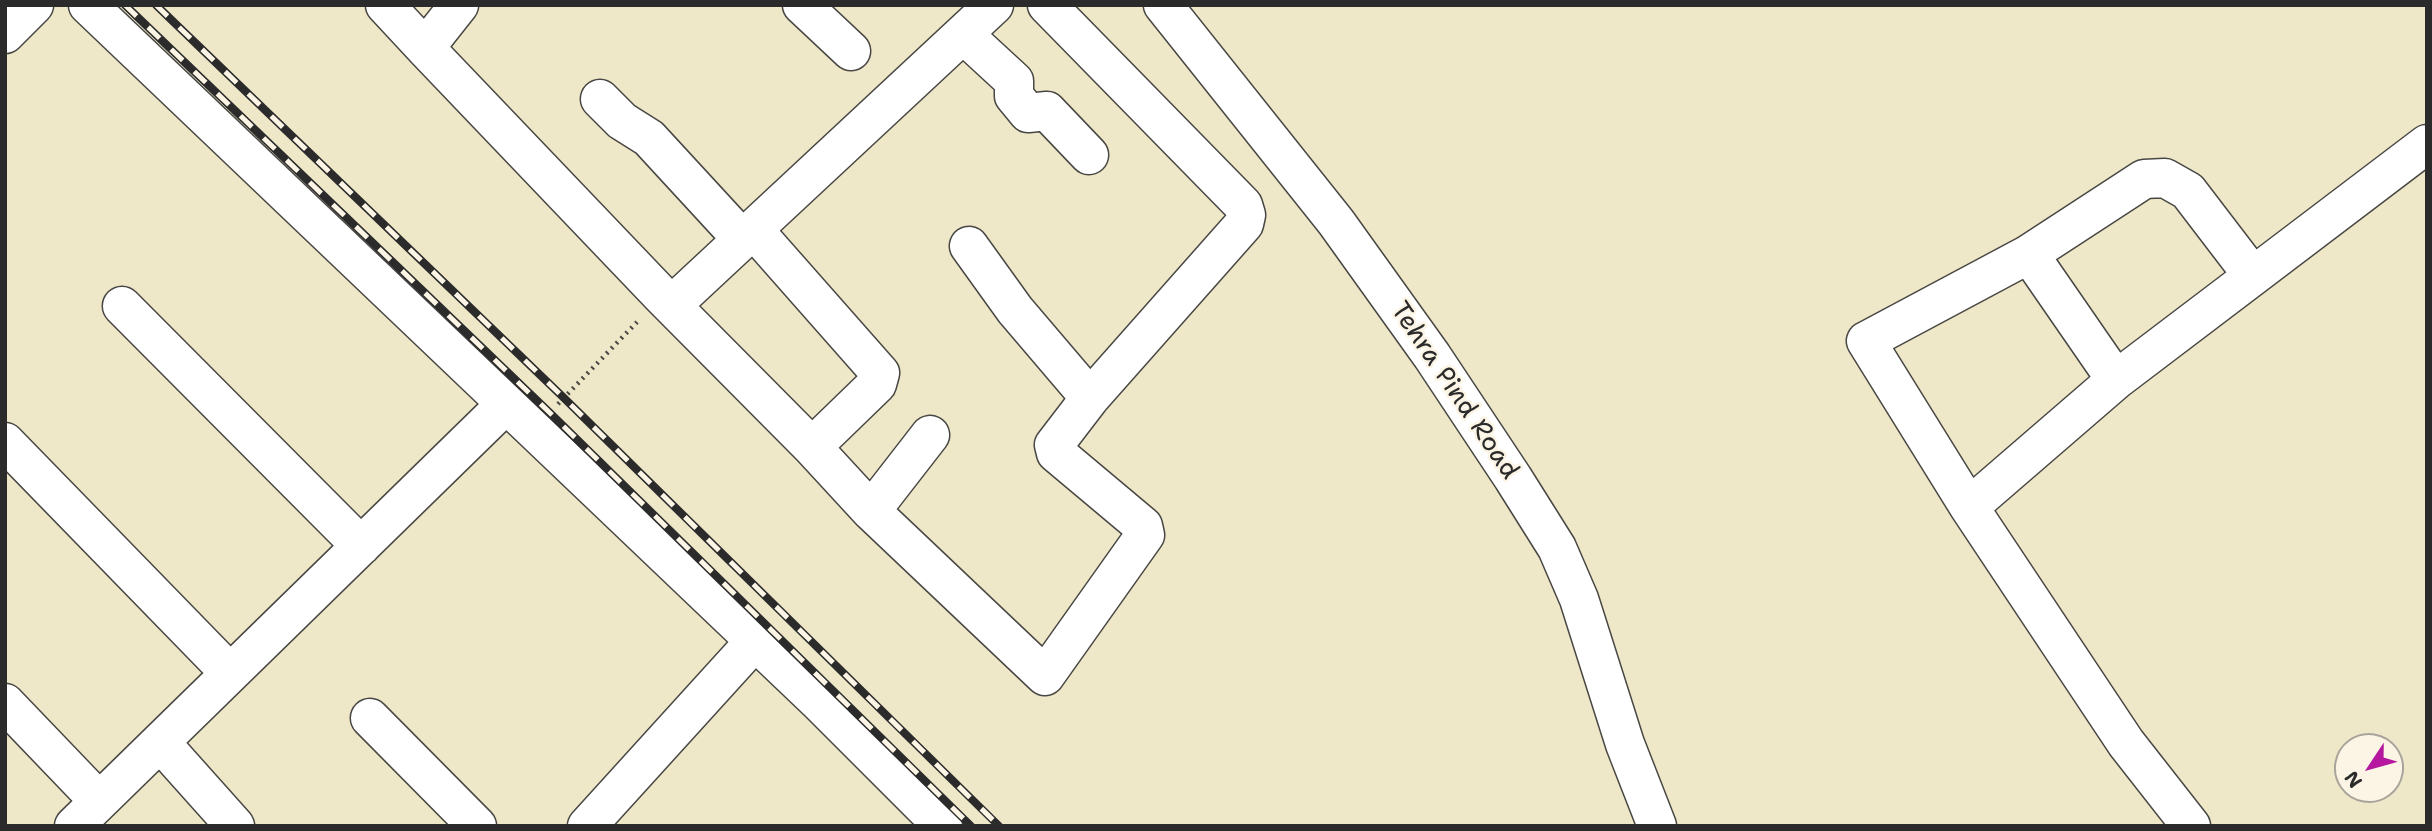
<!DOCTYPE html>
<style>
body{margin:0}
#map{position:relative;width:2432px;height:831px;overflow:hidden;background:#eee7c8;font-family:"Shantell Sans",sans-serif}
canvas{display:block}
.frame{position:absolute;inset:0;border:7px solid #2b2b2b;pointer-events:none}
.north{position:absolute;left:2334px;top:733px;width:70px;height:70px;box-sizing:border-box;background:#fcf5e5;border:2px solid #a8a49b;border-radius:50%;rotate:234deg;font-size:19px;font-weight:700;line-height:28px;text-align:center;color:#2b2b2b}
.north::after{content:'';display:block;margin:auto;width:24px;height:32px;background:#b5179e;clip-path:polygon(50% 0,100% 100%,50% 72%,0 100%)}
</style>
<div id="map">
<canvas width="2432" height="831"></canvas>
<div class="frame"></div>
<div class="north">N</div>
</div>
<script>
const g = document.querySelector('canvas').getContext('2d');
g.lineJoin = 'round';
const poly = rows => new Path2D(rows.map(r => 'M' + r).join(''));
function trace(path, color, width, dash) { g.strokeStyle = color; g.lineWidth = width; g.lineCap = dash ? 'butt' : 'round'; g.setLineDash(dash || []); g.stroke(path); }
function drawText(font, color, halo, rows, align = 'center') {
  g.font = font + ' "Shantell Sans",sans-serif'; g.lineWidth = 5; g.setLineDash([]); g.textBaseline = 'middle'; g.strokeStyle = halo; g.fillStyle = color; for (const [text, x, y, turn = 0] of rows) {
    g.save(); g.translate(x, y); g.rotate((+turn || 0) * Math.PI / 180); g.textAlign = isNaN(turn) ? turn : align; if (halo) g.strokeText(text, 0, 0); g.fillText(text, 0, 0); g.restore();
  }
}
const street = poly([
 [88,5,820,703,943,826],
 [385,5,425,48,459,5],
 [802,5,851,51],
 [1163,5,1336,222,1432,356,1513,478,1557,548,1579,599,1625,744,1657,826],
 [5,34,34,5],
 [963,34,1014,81,1014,96,1028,113,1047,111,1089,155],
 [425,48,662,296,812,447,871,511,1045,676,1145,535,1143,526,1056,453,1054,445,1090,398,1244,224,1246,215,1243,205,1047,5],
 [600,99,622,121,649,138,742,239],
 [753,229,880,373,877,384,812,447],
 [969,246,1015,310,1090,398],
 [672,305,994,5],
 [122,306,361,546],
 [2116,380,2029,254,2144,179,2165,178,2188,191,2253,276],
 [5,442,230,673],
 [1969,507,1866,341,2029,254],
 [871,511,930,435],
 [5,703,99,801],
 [370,718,477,826],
 [160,742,235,826],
 [74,826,506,404],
 [587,826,755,641],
 [2191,826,2126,743,1969,507,2116,380,2427,144]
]);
trace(street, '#484743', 41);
trace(poly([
 [558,404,637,322]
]), '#484743', 4.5, [2, 5]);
trace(street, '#fff', 38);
const rail = poly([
 [125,5,549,412,971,826],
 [156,5,564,398,999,826]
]);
trace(rail, '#2b2b2b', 8);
trace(rail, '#fcf5e5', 5, [16]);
drawText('26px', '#2b2b2b', '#fcf5e5', [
 ["Tehra Pind Road",1454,391,56]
]);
</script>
